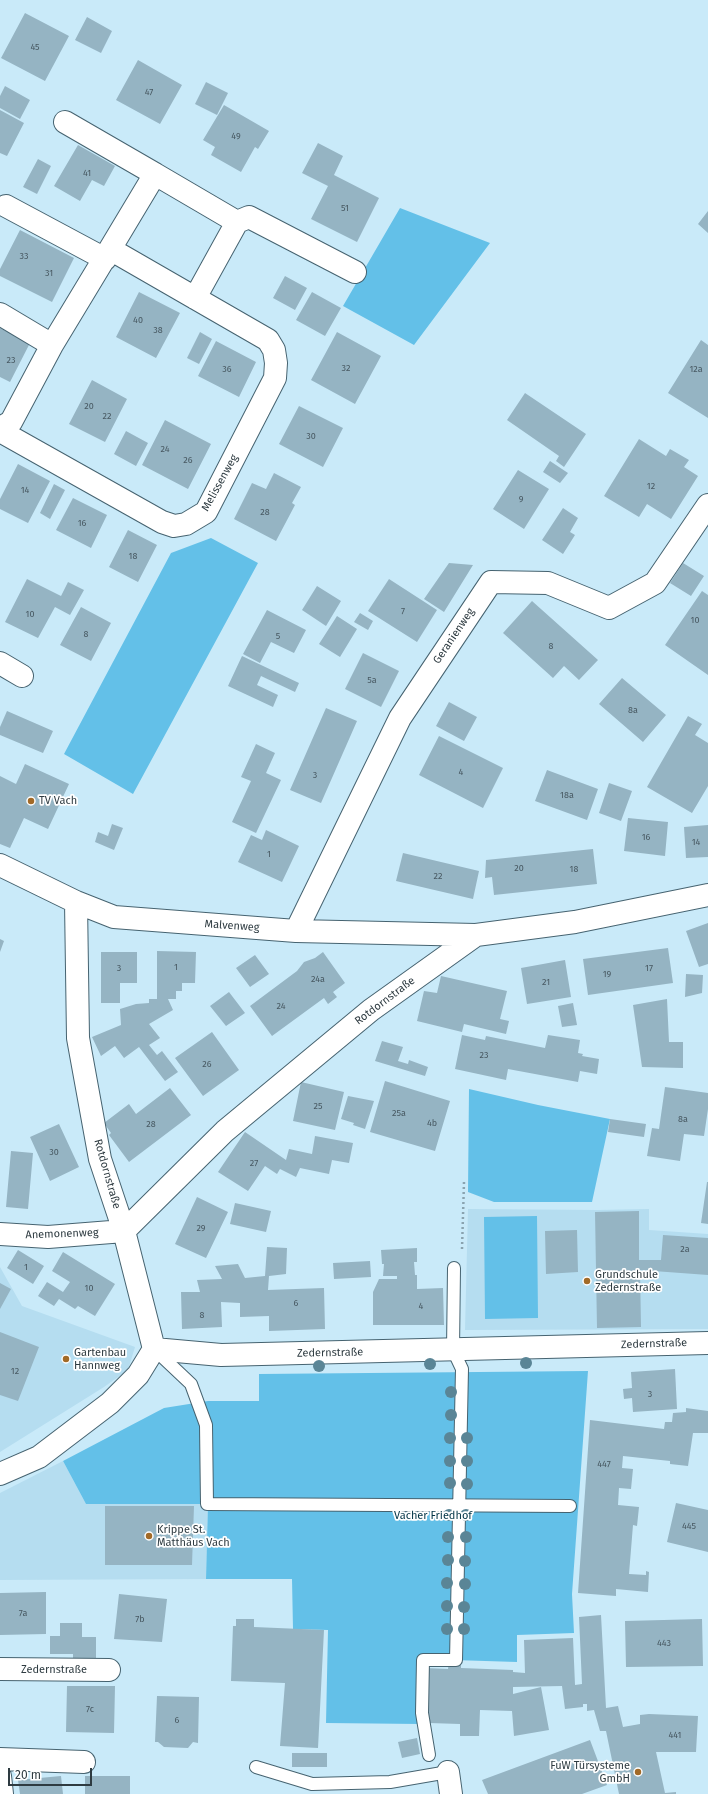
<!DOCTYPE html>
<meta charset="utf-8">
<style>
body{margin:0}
#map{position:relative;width:708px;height:1794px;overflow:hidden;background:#c9eaf9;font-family:"Fira Sans",sans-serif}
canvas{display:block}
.scale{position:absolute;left:8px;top:1768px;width:84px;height:18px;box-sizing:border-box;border:2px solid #2e3b41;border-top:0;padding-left:5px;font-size:12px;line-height:14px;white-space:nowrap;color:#2e3b41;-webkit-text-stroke:3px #fff;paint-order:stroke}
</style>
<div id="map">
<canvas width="708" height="1794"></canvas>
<div class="scale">20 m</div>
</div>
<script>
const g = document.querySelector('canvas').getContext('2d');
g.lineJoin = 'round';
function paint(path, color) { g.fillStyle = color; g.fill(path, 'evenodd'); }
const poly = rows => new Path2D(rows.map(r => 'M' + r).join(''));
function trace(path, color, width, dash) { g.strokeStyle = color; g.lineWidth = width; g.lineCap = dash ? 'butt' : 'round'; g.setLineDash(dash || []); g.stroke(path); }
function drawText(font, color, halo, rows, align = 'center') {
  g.font = font + ' "Fira Sans",sans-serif'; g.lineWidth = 3.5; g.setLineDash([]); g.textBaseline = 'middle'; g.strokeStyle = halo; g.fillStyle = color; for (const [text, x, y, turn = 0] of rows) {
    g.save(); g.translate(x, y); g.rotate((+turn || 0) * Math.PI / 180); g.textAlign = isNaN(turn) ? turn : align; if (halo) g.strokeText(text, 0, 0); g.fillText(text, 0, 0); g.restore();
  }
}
paint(poly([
 [468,1209,598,1210,649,1209,649,1230,708,1234,708,1329,465,1330],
 [0,1267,22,1306,135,1347,128,1370,104,1387,0,1452],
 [63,1461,86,1504,208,1504,206,1579,0,1580,0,1493]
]), '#b5ddf0');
paint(poly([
 [400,208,490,243,414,345,343,306],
 [211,538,258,563,133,794,64,754,171,553],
 [469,1089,538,1105,610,1119,592,1202,494,1202,468,1192],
 [537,1216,538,1318,485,1319,484,1217],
 [588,1371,572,1594,574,1633,517,1635,517,1662,421,1659,420,1724,326,1723,328,1630,293,1629,292,1579,206,1579,208,1504,86,1504,63,1461,164,1408,208,1401,259,1401,259,1374]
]), '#63c0e8');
paint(poly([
 [25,13,69,36,45,81,1,58],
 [87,17,112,31,101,53,75,40],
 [138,60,182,85,160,124,116,100],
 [206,82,228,93,217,115,195,104],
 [5,86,30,100,20,119,0,108,0,96],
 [224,105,269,131,258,149,255,147,241,172,211,155,215,147,203,140],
 [0,110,24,123,7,156,0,153],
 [318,143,343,156,334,175,379,198,357,242,311,219,328,186,302,173],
 [78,145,115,166,104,186,92,180,80,201,54,186],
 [38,159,51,166,37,194,23,187],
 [708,211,708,233,698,224],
 [20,230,74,258,52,302,0,276,0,269],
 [285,276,307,288,295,310,273,298],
 [139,292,180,313,156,358,116,337],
 [312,292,341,308,325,336,296,320],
 [0,328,30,343,10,382,0,377],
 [200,332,212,339,199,364,187,358],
 [337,332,381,356,355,404,311,380],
 [701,340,708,345,708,418,668,393],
 [216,341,256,362,239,397,198,376],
 [92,380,127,399,105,442,69,424],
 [525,393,586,434,564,467,556,461,559,456,507,420],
 [299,406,343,428,323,467,279,444],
 [165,420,211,444,188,489,142,465],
 [126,431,148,443,136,466,114,454],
 [639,439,666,456,670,449,689,460,684,467,698,476,671,519,647,504,639,517,604,496],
 [550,461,568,473,560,483,543,472],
 [18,464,50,481,28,523,0,509,0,499],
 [518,470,549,489,524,529,493,509],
 [274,473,301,487,292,503,295,505,276,541,234,519,252,483,266,489],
 [54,484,65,490,50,519,40,513],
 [73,498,107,515,91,548,56,530],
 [563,508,578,518,570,532,575,535,563,554,542,540],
 [128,530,157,545,138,582,109,567],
 [449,563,473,565,444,612,424,599],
 [683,563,704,576,691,596,670,583],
 [27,579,61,596,68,582,84,590,70,615,55,607,38,638,5,622],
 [389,579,437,610,417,642,368,611],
 [317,586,341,601,326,626,302,610],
 [702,591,708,595,708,675,665,645],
 [532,601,598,660,579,680,564,666,553,678,503,633],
 [81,607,111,623,91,661,60,645],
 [267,610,306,630,294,653,271,642,260,663,243,654],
 [360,613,373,621,368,630,354,622],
 [337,616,357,629,340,657,319,644],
 [363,653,399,671,381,707,345,689],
 [242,656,299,683,295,692,261,676,257,685,278,695,273,707,228,686],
 [622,678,666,715,643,742,599,704],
 [449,702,477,717,464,741,436,726],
 [326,708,357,721,321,803,290,790],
 [7,711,53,731,43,753,0,735,0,727],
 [688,716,702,724,695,735,708,743,708,786,692,813,647,787],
 [439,736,503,768,483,808,419,775],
 [256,744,275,753,266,773,281,780,256,833,232,822,251,781,241,777],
 [25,764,69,784,48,829,24,818,10,848,0,844,0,776,16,784],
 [547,770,598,789,587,820,535,801],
 [609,783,632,791,621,821,599,813],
 [628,818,668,822,665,856,624,851],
 [112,824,123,828,114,850,95,842,98,832,108,836],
 [708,825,708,857,686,858,684,827],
 [266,830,299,846,282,882,238,862,251,835,262,840],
 [593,849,597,884,494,895,492,877,485,878,486,860],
 [403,853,479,871,473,899,396,881],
 [708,923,708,964,699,967,686,931],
 [0,939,4,941,0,952],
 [668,948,673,983,588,995,583,959],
 [157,951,196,952,195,983,182,983,182,991,176,991,176,999,168,999,173,1010,149,1024,160,1038,149,1045,157,1055,162,1051,178,1072,165,1081,139,1047,124,1058,115,1046,101,1056,92,1037,121,1025,120,1009,136,1004,149,1003,149,999,157,999],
 [101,952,137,952,137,983,120,983,120,1003,101,1003],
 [323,952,345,983,333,992,337,997,328,1004,324,998,272,1036,250,1006,297,971,304,962,315,958],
 [255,955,269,974,250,987,236,968],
 [565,960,571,997,527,1004,521,968],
 [686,974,703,975,702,993,685,997],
 [441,976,507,991,500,1019,509,1021,506,1034,464,1024,462,1032,417,1021,424,991,437,993],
 [229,992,245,1013,226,1026,210,1006],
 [667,999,669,1042,683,1042,683,1068,642,1067,633,1005],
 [573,1003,577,1025,562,1027,558,1006],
 [212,1032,239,1070,203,1096,175,1058],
 [462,1035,485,1040,486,1036,545,1048,548,1035,580,1040,578,1053,583,1054,582,1056,599,1059,597,1074,580,1071,578,1082,508,1069,506,1080,455,1069],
 [382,1041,403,1047,398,1061,408,1064,409,1060,428,1067,425,1076,375,1061],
 [385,1081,450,1101,435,1151,370,1132],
 [301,1082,344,1092,335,1130,293,1121],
 [665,1087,708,1093,708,1109,704,1136,684,1134,680,1161,647,1156,652,1128,659,1129],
 [170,1088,191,1115,129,1162,109,1135,111,1133,104,1123,129,1104,136,1114],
 [348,1096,374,1101,365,1129,353,1125,354,1123,341,1119],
 [610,1119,646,1124,644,1137,608,1132],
 [59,1124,79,1167,50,1181,30,1137],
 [245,1132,286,1160,289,1149,312,1154,315,1136,353,1143,349,1163,332,1160,329,1174,300,1168,296,1177,280,1169,277,1174,265,1166,248,1191,218,1172],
 [11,1151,33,1153,28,1209,6,1207],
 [707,1182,708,1182,708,1224,701,1223],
 [197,1197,228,1212,206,1258,175,1244],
 [235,1203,271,1211,266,1232,230,1224],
 [639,1211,639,1260,661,1260,663,1235,708,1238,708,1275,640,1270,641,1327,597,1328,595,1212],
 [577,1230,578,1272,546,1274,545,1231],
 [267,1247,287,1248,286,1274,269,1276,268,1290,324,1288,325,1329,269,1331,269,1316,240,1317,240,1303,221,1302,222,1327,182,1329,181,1292,200,1292,197,1280,222,1279,215,1266,238,1264,245,1278,265,1276],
 [417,1248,417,1262,414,1262,415,1275,417,1275,417,1289,443,1288,444,1325,373,1325,373,1292,379,1279,397,1279,397,1276,383,1276,384,1264,382,1264,381,1250],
 [18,1250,44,1266,33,1284,7,1268],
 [63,1252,115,1284,95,1316,78,1306,75,1309,59,1299,54,1306,38,1296,47,1282,63,1292,70,1282,52,1271],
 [370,1261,371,1277,334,1279,333,1263],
 [0,1283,11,1289,0,1309],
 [0,1332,39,1347,18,1401,0,1395],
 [675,1369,677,1409,633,1412,632,1398,624,1399,623,1389,632,1388,631,1372],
 [686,1408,708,1411,708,1433,693,1433,688,1466,670,1464,670,1461,623,1456,622,1468,633,1469,631,1489,619,1488,618,1505,639,1507,637,1526,633,1525,629,1574,646,1575,646,1571,649,1572,648,1592,616,1589,616,1596,578,1593,590,1420,664,1429,665,1422,672,1422,673,1413,686,1412],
 [676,1503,708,1510,708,1552,667,1542],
 [105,1506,194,1506,192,1565,105,1565],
 [46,1592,46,1634,0,1635,0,1593],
 [119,1594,167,1599,162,1642,114,1639],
 [601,1615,606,1708,618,1706,623,1727,640,1724,640,1715,649,1714,698,1716,696,1752,656,1752,665,1793,676,1792,676,1794,619,1794,606,1731,600,1731,594,1710,587,1711,587,1704,583,1704,583,1707,565,1709,562,1686,513,1687,513,1694,541,1687,549,1730,514,1736,512,1711,480,1710,479,1736,460,1736,460,1724,429,1723,429,1704,424,1703,425,1668,448,1669,449,1661,461,1661,461,1668,513,1670,513,1672,525,1673,524,1640,573,1638,575,1685,582,1684,579,1617],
 [236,1619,254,1619,254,1627,324,1630,318,1748,280,1746,285,1683,231,1681,233,1626,236,1626],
 [702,1619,703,1666,626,1667,625,1621],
 [60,1623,82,1623,82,1637,96,1637,96,1658,73,1658,73,1654,50,1654,50,1636,60,1636],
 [67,1686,115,1686,114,1733,66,1732],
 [157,1696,199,1697,198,1743,193,1742,188,1748,164,1747,158,1742,155,1742],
 [417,1738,420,1754,402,1758,398,1742],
 [590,1740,607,1785,582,1794,488,1794,482,1780],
 [292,1753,327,1753,327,1767,292,1767],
 [61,1776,63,1794,20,1794,18,1780],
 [85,1776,130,1776,130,1794,85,1794]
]), '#95b4c3');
const service = poly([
 [155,1350,191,1384,206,1425,207,1504,570,1506],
 [429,1755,422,1713,423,1660,456,1660,462,1369,453,1350,454,1268],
 [256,1767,312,1784,390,1782,448,1772]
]);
const minor = poly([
 [65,122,155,174],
 [6,206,105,259],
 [237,222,249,217,355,272],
 [110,249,155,174,237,222,195,298],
 [0,314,52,345],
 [0,428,11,422,52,345,110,249,268,340,274,350,276,363,275,378,206,512,186,524,174,526,162,522,0,431],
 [0,663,22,676],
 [0,865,76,902,114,917,296,931,476,935],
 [76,902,78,1038,100,1159,124,1231,154,1349],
 [296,931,400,718,491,582,548,583,609,608,655,583,708,505],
 [124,1231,225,1131,371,1010,476,935,575,922,708,895],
 [0,1234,48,1237,124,1231],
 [0,1474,39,1457,110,1403,138,1375,154,1349,221,1355,708,1343],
 [0,1669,109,1670],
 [0,1759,84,1762],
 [448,1772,451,1794],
 [0,1776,2,1794]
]);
trace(service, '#466370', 14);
trace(minor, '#466370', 24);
trace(poly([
 [462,1249,464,1182]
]), '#8aa3af', 2.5, [2, 3]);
trace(service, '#fff', 12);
trace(minor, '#fff', 22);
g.fillStyle = '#5a8596';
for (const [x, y] of [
 [526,1363],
 [430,1364],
 [319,1366],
 [451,1392],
 [451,1415],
 [450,1438],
 [467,1438],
 [450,1461],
 [467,1461],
 [450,1483],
 [467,1484],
 [449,1515],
 [466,1515],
 [448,1537],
 [466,1537],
 [448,1560],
 [465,1561],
 [447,1583],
 [465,1584],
 [447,1606],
 [464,1607],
 [447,1629],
 [464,1629]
]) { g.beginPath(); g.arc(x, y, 6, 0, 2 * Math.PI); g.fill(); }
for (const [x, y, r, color] of [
 [31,801,4,"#a26a27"],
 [587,1281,4,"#a26a27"],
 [66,1359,4,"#a26a27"],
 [149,1536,4,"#a26a27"],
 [638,1772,4,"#a26a27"]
]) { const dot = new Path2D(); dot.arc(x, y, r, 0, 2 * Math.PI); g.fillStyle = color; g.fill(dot); trace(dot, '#fff', 1.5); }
drawText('9px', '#485962', null, [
 ["45",35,47],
 ["47",149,92],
 ["49",236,136],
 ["41",87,173],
 ["51",345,208],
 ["33",24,256],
 ["31",49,273],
 ["40",138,320],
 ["38",158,330],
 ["23",11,360],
 ["32",346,368],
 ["36",227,369],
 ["12a",696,369],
 ["20",89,406],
 ["22",107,416],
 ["30",311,436],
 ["24",165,449],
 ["26",188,460],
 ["12",651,486],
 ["14",25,490],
 ["9",521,499],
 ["28",265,512],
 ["16",82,523],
 ["18",133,556],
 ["7",403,611],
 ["10",30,614],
 ["10",695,620],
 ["8",86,634],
 ["5",278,636],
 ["8",551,646],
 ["5a",372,680],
 ["8a",633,710],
 ["4",461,772],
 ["3",315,775],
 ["18a",567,795],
 ["16",646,837],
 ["14",696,842],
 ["1",269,854],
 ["20",519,868],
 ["18",574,869],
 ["22",438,876],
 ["1",176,967],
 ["3",119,968],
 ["17",649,968],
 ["19",607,974],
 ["24a",318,979],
 ["21",546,982],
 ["24",281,1006],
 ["23",484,1055],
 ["26",207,1064],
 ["25",318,1106],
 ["25a",399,1113],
 ["8a",683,1119],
 ["4b",432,1123],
 ["28",151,1124],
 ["30",54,1152],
 ["27",254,1163],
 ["29",201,1228],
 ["2a",685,1249],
 ["1",26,1267],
 ["10",89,1288],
 ["6",296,1303],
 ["4",421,1306],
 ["8",202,1315],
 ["12",15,1371],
 ["3",650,1394],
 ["447",604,1464],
 ["445",689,1526],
 ["7a",23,1613],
 ["7b",140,1619],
 ["443",664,1643],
 ["7c",90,1709],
 ["6",177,1720],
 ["441",675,1735]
]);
drawText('11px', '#2e3b41', '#fff', [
 ["Melissenweg",220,483,-61],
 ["Geranienweg",454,636,-56],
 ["Malvenweg",232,926,4],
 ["Rotdornstraße",385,1001,-37],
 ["Rotdornstraße",107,1174,74],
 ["Anemonenweg",62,1234,-2],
 ["Zedernstraße",654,1344,-2],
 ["Zedernstraße",330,1353,-1],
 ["Zedernstraße",54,1670]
]);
drawText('11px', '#2e3b41', '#fff', [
 ["TV Vach",39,801],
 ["Grundschule",595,1275],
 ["Zedernstraße",595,1288],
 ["Gartenbau",74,1353],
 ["Hannweg",74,1366],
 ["Krippe St.",157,1530],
 ["Matthäus Vach",157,1543],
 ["FuW Türsysteme",630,1766,"right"],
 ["GmbH",630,1779,"right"]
], 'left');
drawText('11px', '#003345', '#fff', [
 ["Vacher Friedhof",433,1516]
]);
</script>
